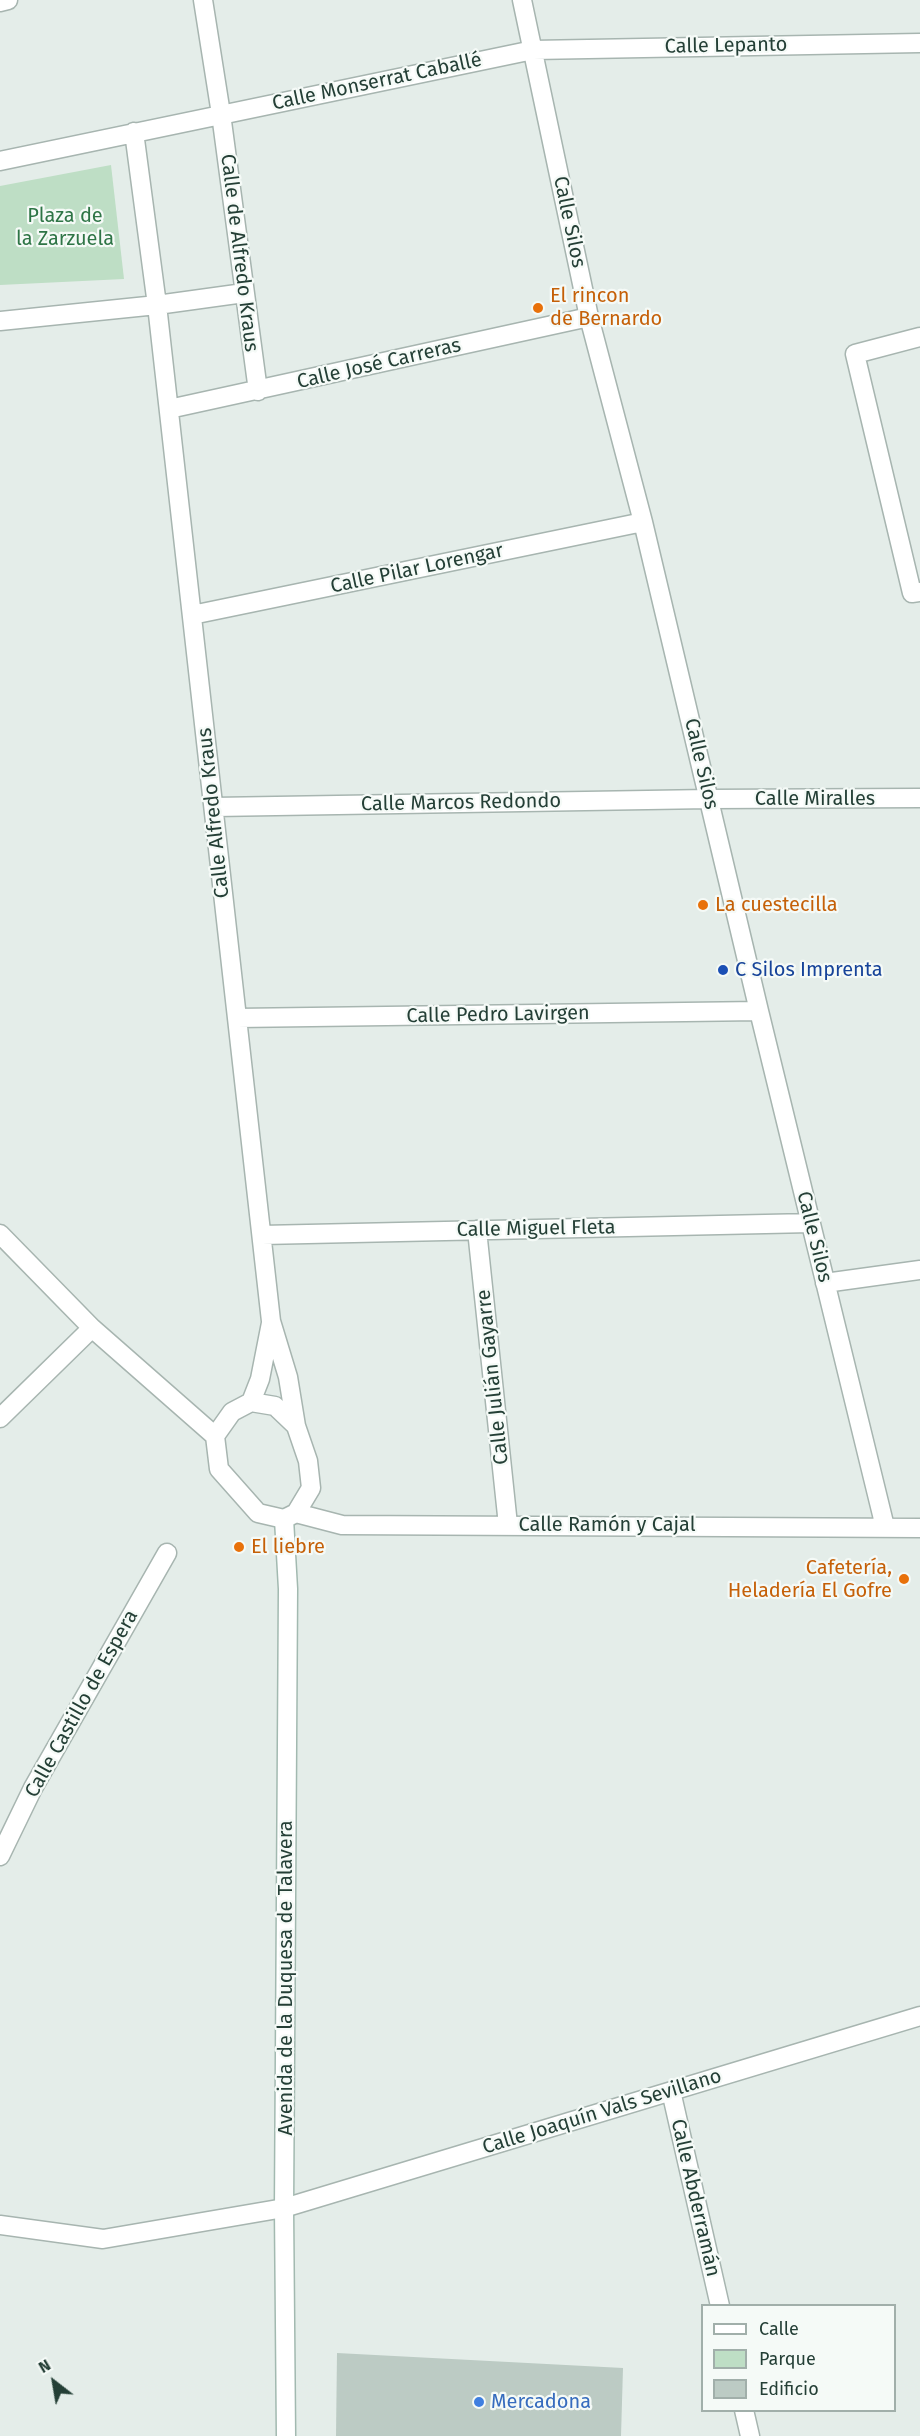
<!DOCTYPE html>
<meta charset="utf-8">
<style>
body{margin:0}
#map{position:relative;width:920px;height:2436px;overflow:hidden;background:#e4ede9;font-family:"Fira Sans",sans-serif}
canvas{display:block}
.legend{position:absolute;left:701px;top:2304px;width:195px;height:108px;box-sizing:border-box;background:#f5faf7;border:2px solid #a1afaa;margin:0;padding:8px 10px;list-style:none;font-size:18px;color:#243f36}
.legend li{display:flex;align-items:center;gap:12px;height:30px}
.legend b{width:30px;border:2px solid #a1afaa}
.north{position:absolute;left:24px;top:2352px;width:60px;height:60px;-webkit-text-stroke:4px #f5faf7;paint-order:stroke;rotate:329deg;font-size:16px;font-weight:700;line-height:24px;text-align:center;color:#243f36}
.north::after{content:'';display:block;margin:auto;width:21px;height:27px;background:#243f36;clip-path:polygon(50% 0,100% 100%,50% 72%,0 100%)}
</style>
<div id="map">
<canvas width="920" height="2436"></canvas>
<ul class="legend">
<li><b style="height:8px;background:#fff"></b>Calle</li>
<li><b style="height:16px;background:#bedec5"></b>Parque</li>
<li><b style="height:16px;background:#bccbc4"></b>Edificio</li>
</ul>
<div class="north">N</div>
</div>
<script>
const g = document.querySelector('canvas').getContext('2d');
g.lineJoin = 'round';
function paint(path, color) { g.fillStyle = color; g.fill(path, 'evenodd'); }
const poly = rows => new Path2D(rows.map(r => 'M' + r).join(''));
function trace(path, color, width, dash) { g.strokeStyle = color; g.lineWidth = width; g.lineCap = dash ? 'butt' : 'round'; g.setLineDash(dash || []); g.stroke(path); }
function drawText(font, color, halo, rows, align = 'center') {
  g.font = font + ' "Fira Sans",sans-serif'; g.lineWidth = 4.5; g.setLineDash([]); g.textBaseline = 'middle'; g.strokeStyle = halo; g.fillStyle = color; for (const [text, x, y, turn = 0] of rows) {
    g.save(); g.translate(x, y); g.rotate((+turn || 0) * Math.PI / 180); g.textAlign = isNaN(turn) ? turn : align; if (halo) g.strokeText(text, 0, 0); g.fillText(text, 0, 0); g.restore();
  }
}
paint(poly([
 [111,165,124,279,0,285,0,186]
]), '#bedec5');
paint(poly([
 [337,2353,623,2368,621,2436,336,2436]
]), '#bccbc4');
const street = poly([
 [203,0,221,114,258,391],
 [522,0,589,317,643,522,759,1011,885,1527],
 [0,2,8,0],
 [134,132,157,305,271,1321,288,1377,296,1426],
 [0,161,533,50,920,43],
 [0,321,157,305,244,293],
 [920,337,855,354,912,593,920,592],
 [169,409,589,317],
 [192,615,643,522],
 [214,807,709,799,920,798],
 [237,1018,759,1011],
 [477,1230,508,1525],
 [0,1234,92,1328,215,1436],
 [262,1235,811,1223],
 [825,1283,920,1270],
 [251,1402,275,1406,296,1426,308,1461,311,1488,296,1513,284,1519,258,1513,219,1469,215,1436,232,1412,251,1402],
 [251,1402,260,1379,271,1323],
 [0,1418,92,1328],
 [296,1513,342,1525,920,1528],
 [0,1856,33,1788,167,1553],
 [671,2091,720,2306],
 [0,2225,103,2239,284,2208,920,2016],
 [744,2410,750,2436]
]);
const secondary = poly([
 [284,1519,288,1589,284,2208,286,2436]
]);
trace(street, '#a7b5b0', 21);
trace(secondary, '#a2b9b0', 21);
trace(street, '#fff', 18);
trace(secondary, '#fff', 18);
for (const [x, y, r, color] of [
 [538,308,6,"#e8710a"],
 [703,905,6,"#e8710a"],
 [723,970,6,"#1a4fb4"],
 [239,1547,6,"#e8710a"],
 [904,1579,6,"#e8710a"],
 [479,2402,6,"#3f7fe0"]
]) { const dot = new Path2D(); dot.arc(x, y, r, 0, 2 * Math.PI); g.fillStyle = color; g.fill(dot); trace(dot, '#f5faf7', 2); }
drawText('20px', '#243f36', '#f5faf7', [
 ["Calle Lepanto",726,46,-1],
 ["Calle Monserrat Caballé",377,82,-12],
 ["Calle Silos",569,222,78],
 ["Calle de Alfredo Kraus",239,253,83],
 ["Calle José Carreras",379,364,-13],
 ["Calle Pilar Lorengar",417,569,-12],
 ["Calle Silos",701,764,77],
 ["Calle Miralles",815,799],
 ["Calle Marcos Redondo",461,803,-1],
 ["Calle Alfredo Kraus",214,813,-96],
 ["Calle Pedro Lavirgen",498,1015,-1],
 ["Calle Miguel Fleta",536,1229,-1],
 ["Calle Silos",814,1237,76],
 ["Calle Julián Gayarre",493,1377,-96],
 ["Calle Ramón y Cajal",607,1525],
 ["Calle Castillo de Espera",82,1704,-61],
 ["Avenida de la Duquesa de Talavera",286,1978,-90],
 ["Calle Joaquín Vals Sevillano",602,2112,-17],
 ["Calle Abderramán",695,2198,77]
]);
drawText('20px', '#2e7546', '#f5faf7', [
 ["Plaza de",65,216],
 ["la Zarzuela",65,239]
]);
drawText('20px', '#c56008', '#f5faf7', [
 ["El rincon",550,296],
 ["de Bernardo",550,319],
 ["La cuestecilla",715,905],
 ["El liebre",251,1547],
 ["Cafetería,",892,1568,"right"],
 ["Heladería El Gofre",892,1591,"right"]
], 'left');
drawText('20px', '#164399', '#f5faf7', [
 ["C Silos Imprenta",735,970]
], 'left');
drawText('20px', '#366cbe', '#f5faf7', [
 ["Mercadona",491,2402]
], 'left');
</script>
